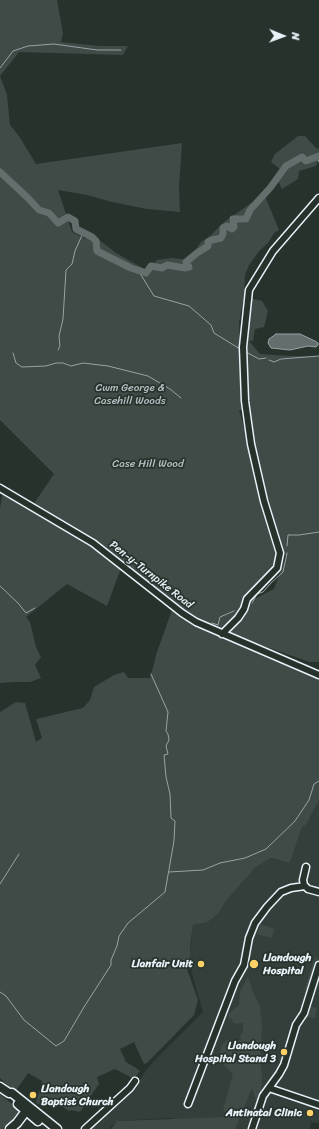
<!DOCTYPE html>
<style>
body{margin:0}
#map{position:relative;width:319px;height:1129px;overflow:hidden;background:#26332d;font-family:Sriracha,sans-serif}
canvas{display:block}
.north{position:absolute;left:263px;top:16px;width:40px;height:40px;-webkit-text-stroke:3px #26332d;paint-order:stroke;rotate:91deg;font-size:11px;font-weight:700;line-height:16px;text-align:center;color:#e8f1f8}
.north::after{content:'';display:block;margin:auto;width:14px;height:18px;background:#e8f1f8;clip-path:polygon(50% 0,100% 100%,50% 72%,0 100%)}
</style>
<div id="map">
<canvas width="319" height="1129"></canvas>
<div class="north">N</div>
</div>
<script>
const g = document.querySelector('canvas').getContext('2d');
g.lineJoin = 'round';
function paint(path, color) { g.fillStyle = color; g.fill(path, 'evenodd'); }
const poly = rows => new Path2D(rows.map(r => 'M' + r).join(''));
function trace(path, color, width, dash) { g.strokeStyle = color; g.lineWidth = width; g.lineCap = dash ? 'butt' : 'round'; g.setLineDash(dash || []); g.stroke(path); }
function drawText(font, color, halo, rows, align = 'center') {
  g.font = font + ' Sriracha,sans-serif'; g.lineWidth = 3.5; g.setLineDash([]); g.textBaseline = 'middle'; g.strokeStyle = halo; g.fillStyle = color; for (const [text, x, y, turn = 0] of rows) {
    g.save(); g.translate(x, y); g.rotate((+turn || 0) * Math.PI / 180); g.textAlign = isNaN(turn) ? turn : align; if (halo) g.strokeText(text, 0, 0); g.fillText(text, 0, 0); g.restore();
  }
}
paint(poly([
 [319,800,319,1123,311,1122,310,1129,230,1129,170,1118,117,1121,109,1129,91,1129,135,1088,147,1069,160,1055,203,1012,193,977,189,961,193,925,208,922,218,914,226,901,256,867,271,858,290,863,302,827,306,825]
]), '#333f3a');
paint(poly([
 [0,0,57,0,63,34,61,42,100,46,128,46,123,55,19,52,0,76,7,95,10,125,19,136,36,164,182,143,179,188,180,212,147,209,112,202,87,195,58,190,72,232,86,239,90,233,116,253,148,271,157,260,172,258,189,260,200,243,210,236,224,222,264,194,279,230,274,233,268,243,259,251,249,265,245,275,244,296,239,323,243,410,239,410,279,552,277,568,243,609,223,630,215,629,176,605,141,576,104,551,87,536,33,505,54,474,0,420],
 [298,136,305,136,316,148,319,149,319,159,316,166,299,171,298,179,282,189,279,183,280,169,271,162,275,154],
 [250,298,262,301,268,311,264,327,255,329,253,341,249,341,260,354,291,356,319,356,319,662,310,662,228,634,250,601,274,589,286,557,282,548,274,520,263,493,253,439,248,399,244,343],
 [3,492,91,546,121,568,107,606,67,584,26,617,30,622,36,647,41,657,35,665,41,678,30,682,14,682,0,683,0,508],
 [172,610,199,626,319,678,319,800,306,825,302,827,290,863,271,858,256,867,226,901,218,914,208,922,193,925,190,947,190,968,187,969,198,1000,194,1015,147,1063,144,1064,134,1042,120,1049,126,1062,136,1068,140,1071,139,1072,134,1079,115,1069,97,1077,99,1084,80,1112,71,1110,69,1111,52,1100,39,1104,36,1103,42,1081,28,1073,15,1092,0,1078,0,712,16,702,25,703,36,742,42,738,36,719,83,708,90,700,94,687,114,675,124,672,128,678,150,678,157,652],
 [260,924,275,929,271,938,257,934],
 [315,957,318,958,308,988,304,991],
 [248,977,253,992,260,1007,262,1024,260,1062,262,1073,261,1096,251,1129,247,1129,256,1101,252,1088,235,1129,111,1129,117,1121,228,1117,223,1110,233,1074,223,1064,216,1063,222,1045,228,1039,234,1042,241,1039,240,1035,243,1032,243,1022,237,1024,233,1023,231,1018,229,1019,229,1014,233,1010,239,1005,240,991],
 [312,998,314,998,311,1006,317,1009,315,1018,308,1017,307,1019,305,1017],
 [0,1094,18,1109,18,1114,17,1117,10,1123,2,1129,0,1129]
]), '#3e4b47');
const water = poly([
 [276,334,300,334,315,341,318,343,318,345,316,347,308,346,290,350,271,348,268,343,269,339,276,334]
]);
paint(water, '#636f6d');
trace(water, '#98a3a5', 1);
trace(poly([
 [0,68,13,51,28,46,54,44,97,50,121,50],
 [317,157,319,162],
 [138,270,154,296,189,306,211,325,214,333,240,349],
 [58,350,60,346,59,336,63,319,66,270,72,264,75,251,83,233],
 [246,352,259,359,266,358],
 [13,353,16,363,22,367,46,366,56,363,63,363,71,366,83,363,108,366,148,376,170,389,181,398],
 [269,360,274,362,281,359,319,356],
 [287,546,288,535,299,535,319,532],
 [0,586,18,603,26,613,35,608],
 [252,603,257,594,263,592,271,583,283,572,287,553],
 [212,623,218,625,220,617,234,611],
 [169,872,203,870,220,863,245,858,266,849,295,821,309,800,314,784,319,781],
 [0,884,19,854],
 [0,992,6,996,24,1020,56,1046,64,1041,84,1007,111,965,111,960,117,946,119,936,128,923,165,892,174,841,175,821,171,818,170,794,166,777,164,755,168,754,166,746,169,740,168,734,166,731,168,712,151,674]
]), '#98a3a5', 1);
trace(poly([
 [0,172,28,198,39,210,49,213,58,223,68,217,75,221,76,229,92,237,96,241,97,251,131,268,146,273,151,266,162,268,167,265,185,268,189,267,186,262,197,253,208,246,208,242,212,240,221,238,223,234,223,228,227,226,232,229,234,227,233,219,246,219,250,210,270,188,286,166,302,157,306,161,319,156]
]), '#636f6d', 7);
const minor = poly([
 [0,488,93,543,182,613,196,622,319,675],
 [222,634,238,618,244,609,247,599,277,568,280,553,264,501,251,444,245,401,243,347,249,290,273,251,319,198],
 [306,867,303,880,304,885,308,889,319,892],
 [269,1088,319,1105],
 [188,1104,235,981,244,965,249,938,255,923,267,907,281,892,291,888,305,886],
 [85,1129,130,1088,135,1081],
 [252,1129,263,1096,279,1074,284,1065,296,1025,304,1013,319,965]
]);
const major = poly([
 [0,1087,9,1093,12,1093,57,1129],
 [18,1104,38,1121],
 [10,1129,17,1123,29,1107]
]);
trace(minor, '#e8f1f8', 9);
trace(major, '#e8f1f8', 11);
trace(minor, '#26332d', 6);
trace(major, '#26332d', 8);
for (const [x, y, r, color] of [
 [201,964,4,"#ffd166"],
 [254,964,5,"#ffd166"],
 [284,1052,4,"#ffd166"],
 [33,1095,4,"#ffd166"],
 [310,1113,4,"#ffd166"]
]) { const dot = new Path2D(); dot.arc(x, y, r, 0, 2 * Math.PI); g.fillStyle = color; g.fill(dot); trace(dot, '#26332d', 1.5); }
drawText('11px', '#b5bfc3', '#26332d', [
 ["Cwm George &",130,388],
 ["Casehill Woods",130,401],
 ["Case Hill Wood",148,464]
]);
drawText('11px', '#e8f1f8', '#26332d', [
 ["Pen-y-Turnpike Road",151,575,38]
]);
drawText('bold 11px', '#e8f1f8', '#26332d', [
 ["Llandough",263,958,"left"],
 ["Hospital",263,971,"left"],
 ["Llanfair Unit",193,964],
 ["Llandough",276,1046],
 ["Hospital Stand 3",276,1059],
 ["Llandough",41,1089,"left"],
 ["Baptist Church",41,1102,"left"],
 ["Antinatal Clinic",302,1113]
], 'right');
</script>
